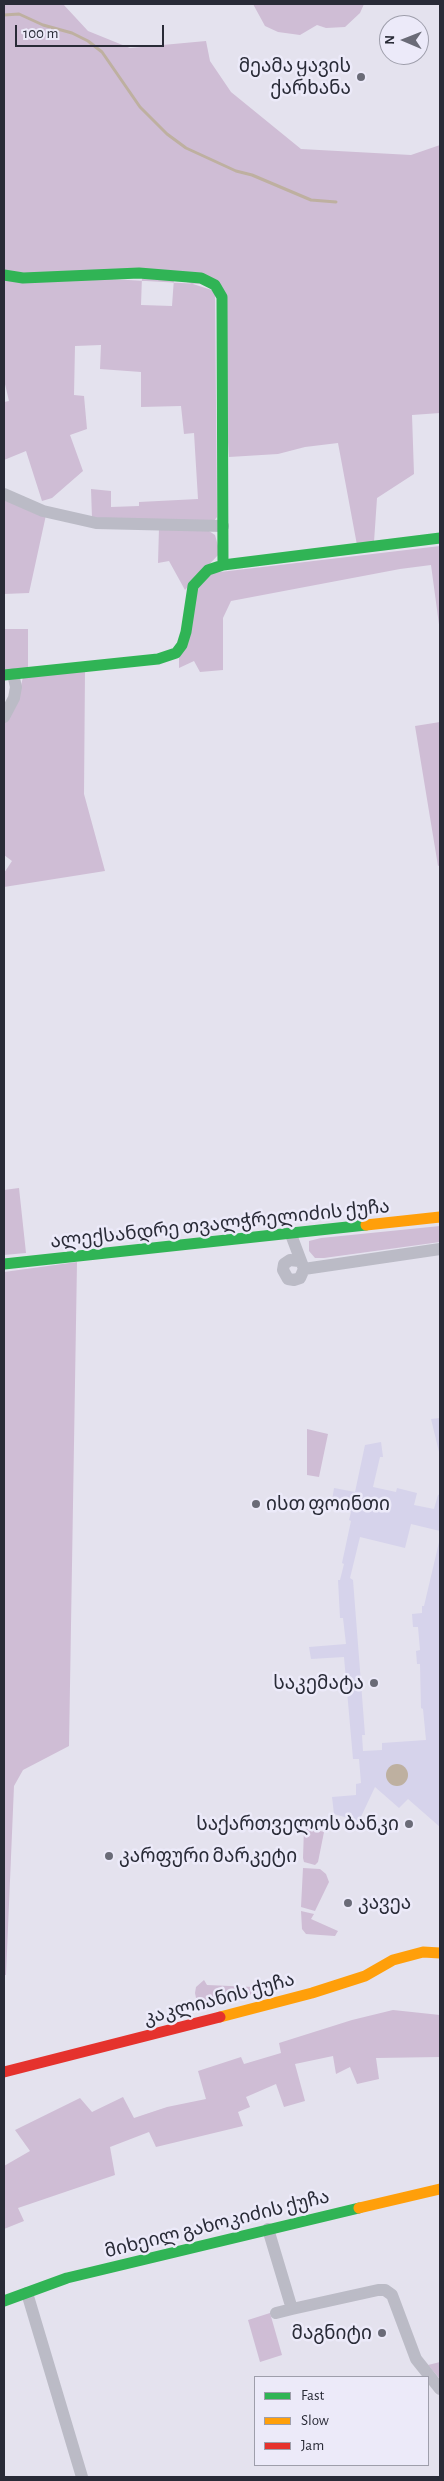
<!DOCTYPE html>
<meta charset="utf-8">
<style>
body{margin:0}
#map{position:relative;width:444px;height:2481px;overflow:hidden;background:#e4e2ee;font-family:"Alegreya Sans",sans-serif}
canvas{display:block}
.frame{position:absolute;inset:0;border:5px solid #292b37;pointer-events:none}
.legend{position:absolute;left:254px;top:2376px;width:175px;height:90px;box-sizing:border-box;background:#eceaf9;border:1px solid #9e9eab;margin:0;padding:6px 9px;list-style:none;font-size:15px;color:#292b37}
.legend li{display:flex;align-items:center;gap:10px;height:25px}
.legend b{width:25px;border:1px solid #9e9eab}
.north{position:absolute;left:379px;top:15px;width:50px;height:50px;box-sizing:border-box;background:#eceaf9;border:1px solid #9e9eab;border-radius:50%;rotate:271deg;font-size:14px;font-weight:700;line-height:20px;text-align:center;color:#292b37}
.north::after{content:'';display:block;margin:auto;width:18px;height:22px;background:#6a6b77;clip-path:polygon(50% 0,100% 100%,50% 72%,0 100%)}
.scale{position:absolute;left:15px;top:25px;width:149px;height:22px;box-sizing:border-box;border:2px solid #292b37;border-top:0;padding-left:6px;font-size:15px;line-height:18px;white-space:nowrap;color:#292b37;-webkit-text-stroke:4px #eceaf9;paint-order:stroke}
</style>
<div id="map">
<canvas width="444" height="2481"></canvas>
<div class="frame"></div>
<ul class="legend">
<li><b style="height:6px;background:#30b455"></b>Fast</li>
<li><b style="height:6px;background:#ff9f0a"></b>Slow</li>
<li><b style="height:6px;background:#e5322d"></b>Jam</li>
</ul>
<div class="north">N</div>
<div class="scale">100 m</div>
</div>
<script>
const g = document.querySelector('canvas').getContext('2d');
g.lineJoin = 'round';
function paint(path, color) { g.fillStyle = color; g.fill(path, 'evenodd'); }
const poly = rows => new Path2D(rows.map(r => 'M' + r).join(''));
function trace(path, color, width, dash) { g.strokeStyle = color; g.lineWidth = width; g.lineCap = dash ? 'butt' : 'round'; g.setLineDash(dash || []); g.stroke(path); }
function drawText(font, color, halo, rows, align = 'center') {
  g.font = font + ' "Alegreya Sans","Noto Sans Georgian",sans-serif'; g.lineWidth = 5; g.setLineDash([]); g.textBaseline = 'middle'; g.strokeStyle = halo; g.fillStyle = color; for (const [text, x, y, turn = 0] of rows) {
    g.save(); g.translate(x, y); g.rotate((+turn || 0) * Math.PI / 180); g.textAlign = isNaN(turn) ? turn : align; if (halo) g.strokeText(text, 0, 0); g.fillText(text, 0, 0); g.restore();
  }
}
paint(poly([
 [4,4,63,4,88,31,130,48,206,41,210,61,231,92,301,149,411,155,440,145,440,413,412,415,414,474,377,498,374,542,357,545,338,443,305,447,278,454,229,457,217,285,4,273],
 [253,4,364,4,360,13,345,27,326,28,317,25,300,35,278,32,265,26],
 [142,276,141,305,172,306,174,278,215,291,217,517,214,521,92,518,91,489,111,491,111,507,139,506,139,502,198,499,194,433,184,434,181,406,141,407,141,372,100,369,101,345,75,346,74,395,84,396,87,429,70,435,83,471,52,498,42,501,26,451,4,460,4,402,9,401,4,380,4,279],
 [4,498,46,515,29,593,4,594],
 [159,528,209,531,215,535,220,553,185,590,169,561,158,563],
 [440,546,440,632,431,565,400,569,231,601,223,618,223,670,200,672,194,661,179,668,179,658,197,589,212,573],
 [4,629,28,629,28,668,4,670],
 [85,670,84,794,105,871,4,887,4,873,12,861,4,855,4,723,19,694,23,677],
 [440,722,440,865,438,866,415,726],
 [19,1188,26,1253,4,1255,4,1190],
 [440,1226,440,1242,324,1258,315,1258,309,1251,309,1241,321,1238],
 [77,1262,69,1746,23,1770,14,1786,6,1975,4,1975,4,1272],
 [307,1429,328,1434,319,1477,307,1475],
 [306,1827,324,1832,318,1862,315,1865,304,1862,303,1858,304,1828],
 [303,1868,320,1869,326,1874,329,1882,315,1911,301,1907],
 [301,1911,314,1914,311,1919,338,1931,335,1936,306,1934,302,1929],
 [204,1980,207,1985,277,1988,208,2005,196,1998,195,1993,196,1987],
 [393,2010,440,2015,440,2057,376,2058,379,2079,357,2084,350,2067,336,2074,333,2056,295,2064,305,2101,284,2107,276,2084,246,2097,250,2107,238,2112,243,2126,156,2147,149,2132,110,2147,115,2175,18,2208,24,2221,4,2229,4,2166,30,2151,15,2130,80,2098,92,2112,123,2097,134,2118,167,2107,206,2099,198,2071,241,2057,244,2064,281,2053,279,2043,352,2020],
 [270,2313,282,2355,260,2362,248,2320],
 [440,2362,440,2379,428,2365]
]), '#cfbdd5');
paint(poly([
 [440,1418,440,1456,431,1419],
 [381,1442,383,1457,380,1457,373,1487,396,1492,397,1488,417,1493,414,1505,434,1509,438,1495,440,1494,440,1531,411,1524,405,1548,360,1537,350,1578,353,1580,360,1670,365,1735,362,1735,363,1751,382,1750,382,1743,426,1740,423,1709,421,1708,420,1664,417,1664,416,1651,420,1650,418,1627,413,1627,412,1614,422,1613,422,1606,424,1606,440,1538,440,1827,408,1799,399,1808,375,1787,359,1821,334,1814,332,1797,356,1795,356,1784,361,1783,359,1759,353,1759,344,1657,311,1659,309,1647,346,1644,343,1618,340,1618,338,1580,340,1580,344,1564,342,1563,351,1521,349,1520,351,1512,331,1507,334,1488,355,1492,365,1445]
]), '#d6d3eb');
paint(poly([
 '386 1775a11 11 0 1 1 22 0a11 11 0 1 1-22 0Z'
]), '#beb0a0');
trace(poly([
 [4,15,19,14,43,25,72,33,88,41,102,52,140,107,167,134,186,148,236,171,252,175,311,200,336,202]
]), '#beb0a0', 3);
trace(poly([
 [4,494,43,511,96,523,223,526],
 [4,717,14,698,16,687,13,674],
 [290,1232,304,1269,300,1278,294,1280,288,1279,283,1270,284,1264,290,1260,299,1261],
 [304,1269,440,1249],
 [268,2229,292,2309,378,2290,385,2290,392,2295,416,2359,440,2389],
 [27,2293,82,2477],
 [276,2313,292,2309]
]), '#bbbbc6', 12);
trace(poly([
 [4,275,23,278,139,273,201,278,215,285,222,297,223,565],
 [4,675,158,659,176,653,182,645,186,632,193,586,208,570,223,565,440,538],
 [4,1264,366,1225],
 [4,2301,67,2278,359,2208]
]), '#30b455', 11);
trace(poly([
 [366,1225,440,1217],
 [220,2017,312,1993,365,1976,393,1960,423,1952,440,1953],
 [359,2208,440,2189]
]), '#ff9f0a', 11);
trace(poly([
 [4,2072,220,2017]
]), '#e5322d', 11);
for (const [x, y, r, color] of [
 [361,77,5,"#6a6b77"],
 [256,1504,5,"#6a6b77"],
 [374,1683,5,"#6a6b77"],
 [409,1824,5,"#6a6b77"],
 [109,1856,5,"#6a6b77"],
 [348,1903,5,"#6a6b77"],
 [382,2333,5,"#6a6b77"]
]) { const dot = new Path2D(); dot.arc(x, y, r, 0, 2 * Math.PI); g.fillStyle = color; g.fill(dot); trace(dot, '#eceaf9', 2); }
drawText('19px', '#292b37', '#eceaf9', [
 ["მეამა ყავის",351,66],
 ["ქარხანა",351,88],
 ["ისთ ფოინთი",266,1504,"left"],
 ["საკემატა",364,1683],
 ["საქართველოს ბანკი",399,1824],
 ["კარფური მარკეტი",119,1856,"left"],
 ["კავეა",358,1903,"left"],
 ["მაგნიტი",372,2333]
], 'right');
drawText('19px', '#292b37', '#eceaf9', [
 ["ალექსანდრე თვალჭრელიძის ქუჩა",220,1224,-6],
 ["კაკლიანის ქუჩა",219,1999,-15],
 ["მიხეილ გახოკიძის ქუჩა",217,2224,-14]
]);
</script>
